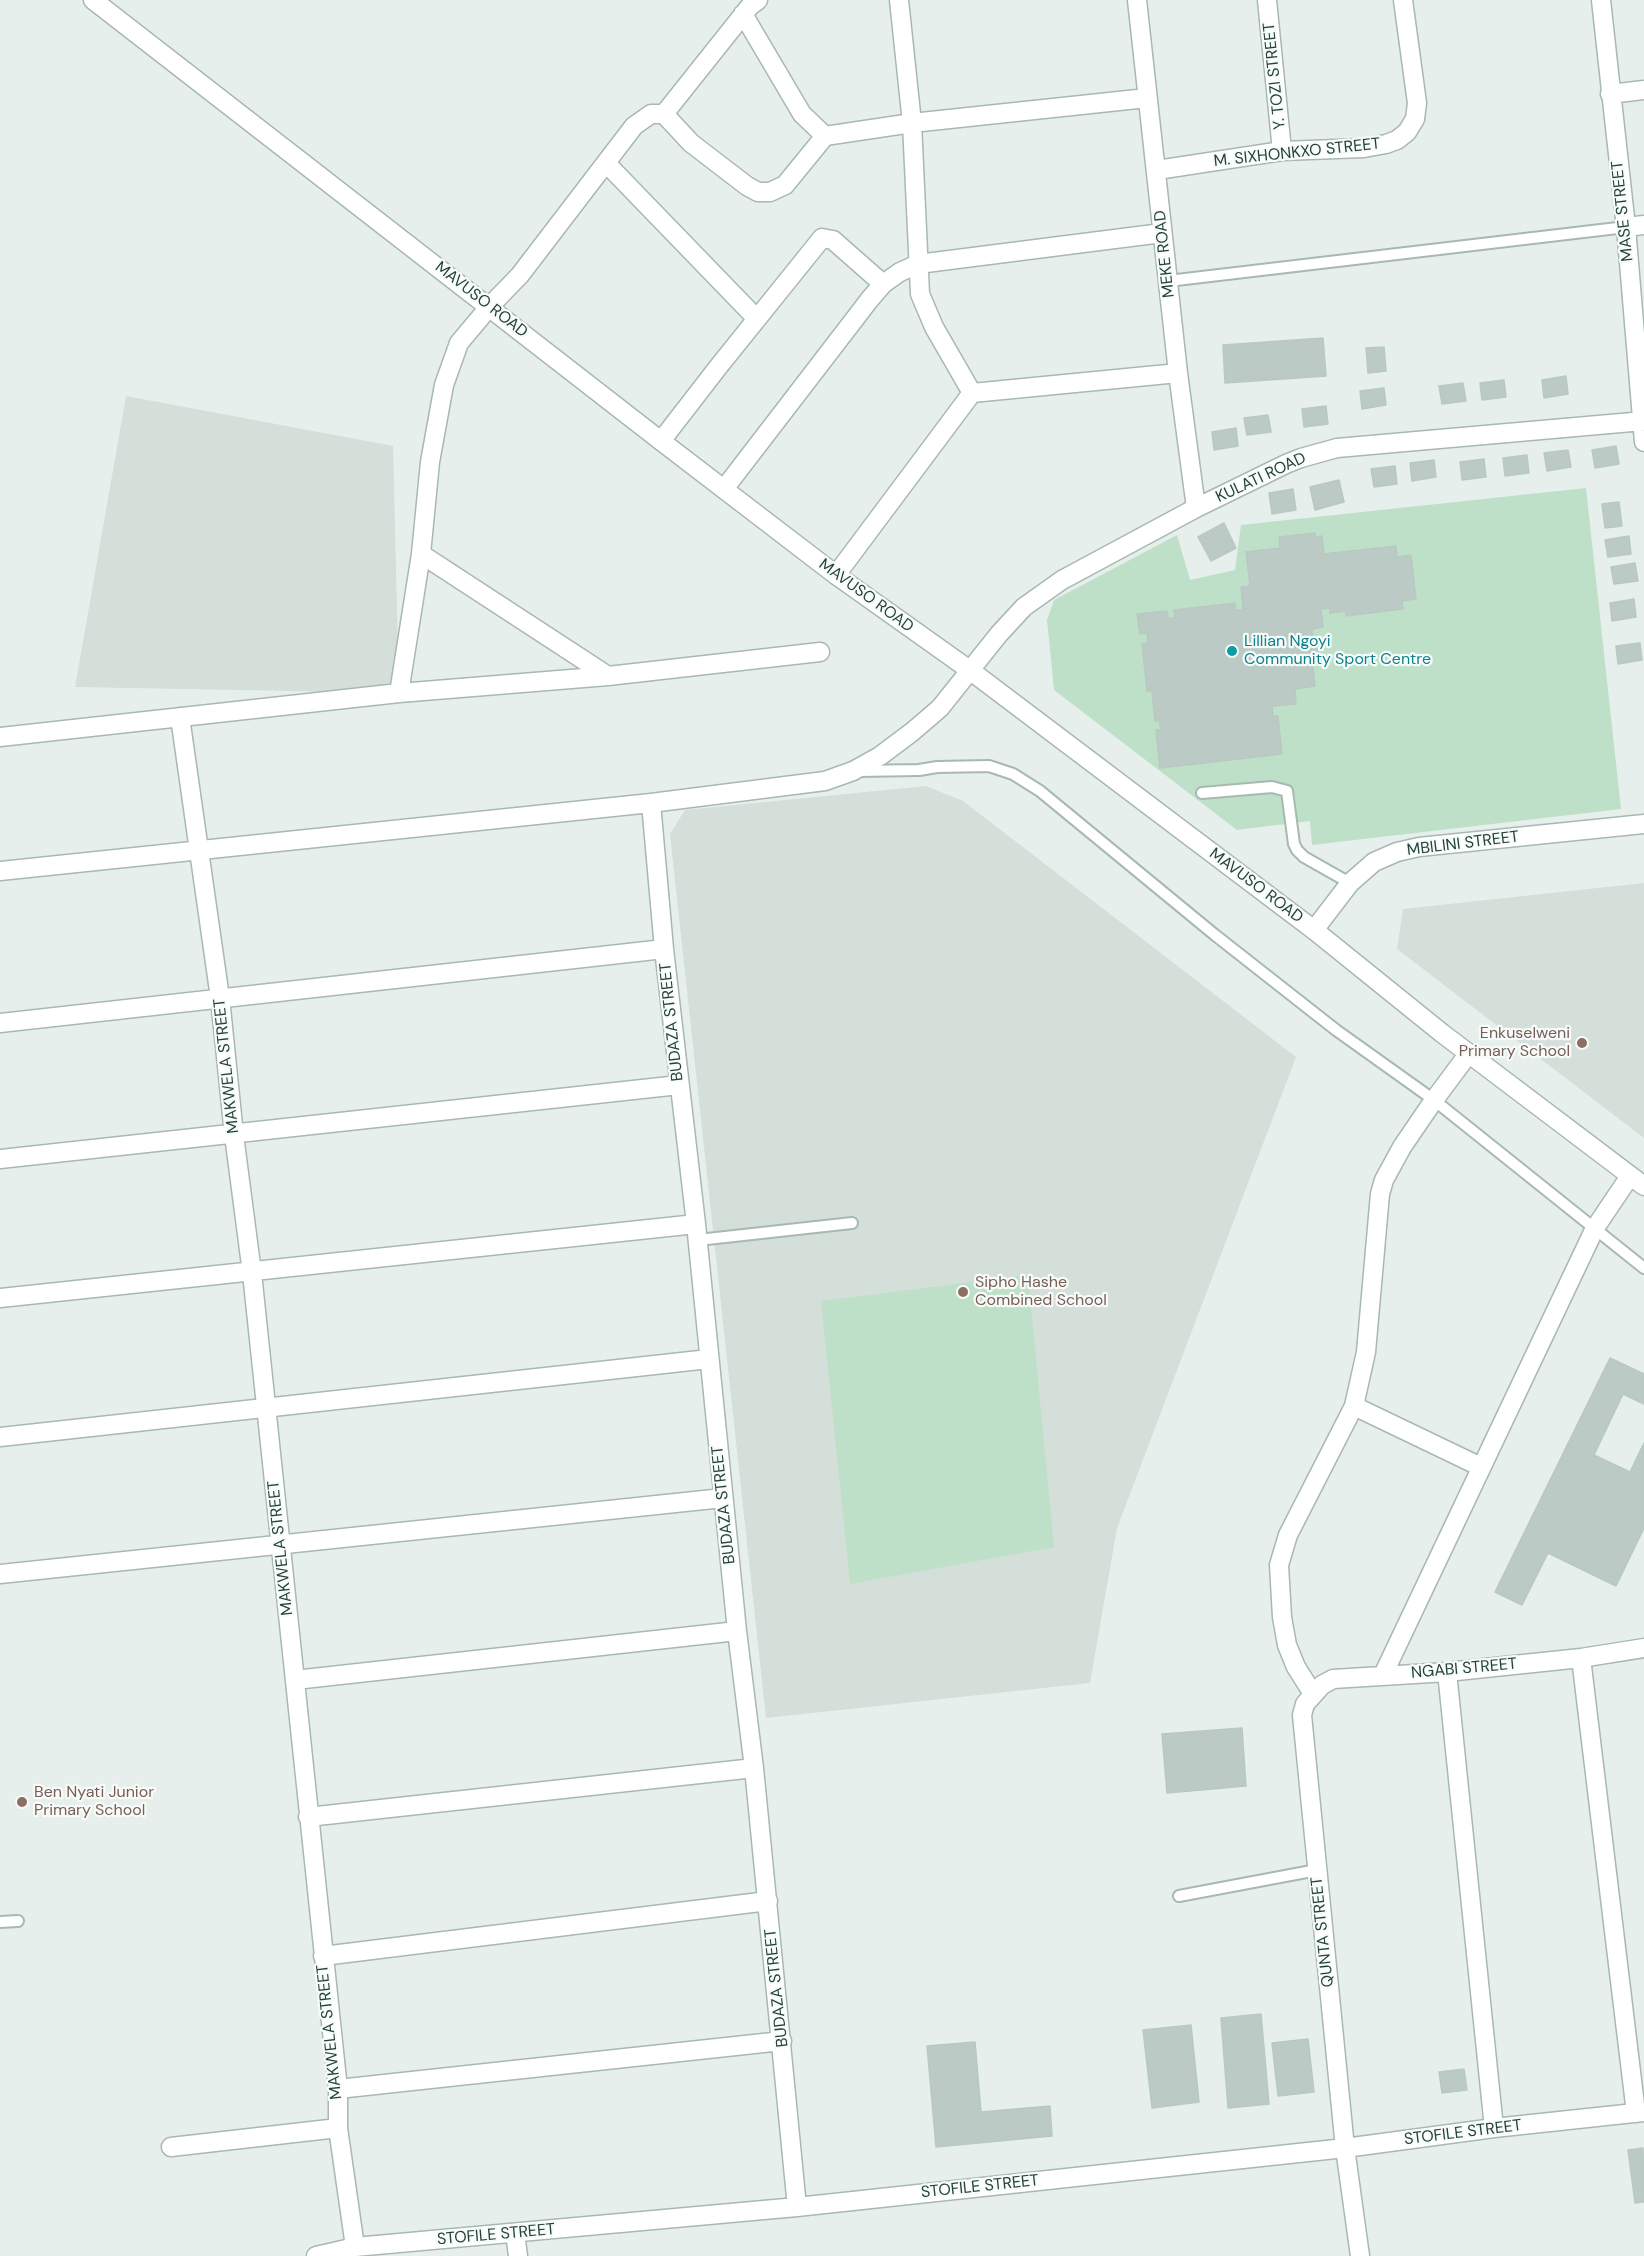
<!DOCTYPE html>
<style>
body{margin:0}
canvas{display:block;background:#e6efeb}
</style>
<canvas width="1644" height="2256"></canvas>
<script>
const g = document.querySelector('canvas').getContext('2d');
g.lineJoin = 'round';
function paint(path, color) { g.fillStyle = color; g.fill(path, 'evenodd'); }
const poly = rows => new Path2D(rows.map(r => 'M' + r).join(''));
function trace(path, color, width, dash) { g.strokeStyle = color; g.lineWidth = width; g.lineCap = dash ? 'butt' : 'round'; g.setLineDash(dash || []); g.stroke(path); }
function drawText(font, color, halo, rows, align = 'center') {
  g.font = font + ' "DM Sans",sans-serif'; g.lineWidth = 4.5; g.setLineDash([]); g.textBaseline = 'middle'; g.strokeStyle = halo; g.fillStyle = color; for (const [text, x, y, turn = 0] of rows) {
    g.save(); g.translate(x, y); g.rotate((+turn || 0) * Math.PI / 180); g.textAlign = isNaN(turn) ? turn : align; if (halo) g.strokeText(text, 0, 0); g.fillText(text, 0, 0); g.restore();
  }
}
paint(poly([
 [126,396,393,446,399,693,75,687],
 [926,786,963,801,1296,1057,1117,1528,1090,1683,766,1718,670,834,685,810],
 [1644,883,1644,1138,1397,949,1403,909]
]), '#d4dfda');
paint(poly([
 [1586,488,1621,809,1312,845,1310,821,1237,830,1054,690,1047,620,1054,600,1177,535,1190,580,1235,570,1241,525],
 [1028,1275,1054,1547,850,1584,821,1301]
]), '#bfe0c8');
const building = poly([
 [1323,338,1326,376,1225,383,1223,345,1323,338],
 [1384,347,1386,371,1368,373,1366,348,1384,347],
 [1566,376,1568,394,1544,398,1542,380,1566,376],
 [1504,380,1506,397,1482,400,1480,383,1504,380],
 [1463,383,1466,401,1442,404,1439,386,1463,383],
 [1384,388,1386,405,1362,409,1360,391,1384,388],
 [1326,406,1328,424,1304,427,1302,409,1326,406],
 [1268,415,1271,432,1247,435,1244,418,1268,415],
 [1236,428,1238,446,1214,450,1212,432,1236,428],
 [1616,446,1619,464,1595,468,1592,450,1616,446],
 [1568,450,1571,467,1547,471,1544,453,1568,450],
 [1527,455,1529,473,1505,476,1503,458,1527,455],
 [1484,459,1486,477,1462,480,1460,462,1484,459],
 [1434,460,1436,477,1412,481,1410,463,1434,460],
 [1395,466,1397,484,1374,487,1371,469,1395,466],
 [1339,480,1344,502,1315,510,1310,487,1339,480],
 [1293,489,1296,510,1272,514,1269,493,1293,489],
 [1619,502,1622,526,1605,528,1602,504,1619,502],
 [1224,523,1236,548,1211,561,1198,537,1224,523],
 [1315,533,1315,537,1322,536,1324,554,1396,546,1397,557,1411,555,1416,599,1402,601,1403,609,1346,616,1346,611,1330,613,1330,608,1321,609,1323,627,1312,629,1313,640,1319,639,1321,658,1312,659,1315,686,1295,689,1296,704,1272,706,1273,716,1278,716,1282,754,1160,768,1156,730,1161,730,1159,720,1155,721,1152,691,1147,691,1142,644,1148,643,1147,633,1140,634,1137,614,1167,611,1168,618,1175,618,1174,610,1235,603,1236,610,1243,610,1241,587,1250,586,1246,552,1280,548,1279,537,1315,533],
 [1629,536,1631,554,1608,557,1605,540,1629,536],
 [1635,563,1638,581,1614,584,1611,567,1635,563],
 [1634,599,1636,617,1612,621,1610,603,1634,599],
 [1640,643,1642,660,1618,664,1616,646,1640,643],
 [1610,1358,1644,1374,1644,1404,1623,1394,1594,1455,1630,1472,1644,1443,1644,1528,1616,1586,1548,1553,1522,1605,1495,1592,1610,1358],
 [1242,1728,1246,1786,1167,1793,1162,1734,1242,1728],
 [1261,2014,1269,2104,1228,2108,1221,2018,1261,2014],
 [1191,2025,1199,2102,1152,2108,1143,2030,1191,2025],
 [1308,2039,1314,2092,1278,2096,1272,2043,1308,2039],
 [975,2042,981,2112,1050,2106,1052,2136,936,2147,927,2046,975,2042],
 [1464,2069,1467,2090,1442,2093,1439,2072,1464,2069],
 [1643,2148,1644,2202,1635,2203,1628,2150,1643,2148]
]);
paint(building, '#bbcac4');
trace(building, '#b8c9c2', 1.5);
const service = poly([
 [1168,281,1626,227],
 [859,771,919,770,937,767,989,766,1013,774,1040,791,1215,935,1336,1030,1434,1100,1644,1268],
 [1202,793,1272,787,1287,791,1294,844,1297,850,1304,857,1350,883],
 [698,1240,852,1223],
 [1179,1896,1317,1870],
 [0,1922,18,1921]
]);
const minor = poly([
 [899,0,912,123,920,294,934,327,972,393],
 [1137,0,1178,373,1196,508],
 [1267,0,1282,151],
 [1601,0,1626,227,1644,442],
 [743,14,802,114,825,136],
 [1610,94,1644,90],
 [664,114,691,143,747,186,758,192,770,192,785,185,825,136,912,123,1147,98],
 [664,114,750,6,758,0],
 [606,163,757,319],
 [1157,170,1282,151,1364,148,1386,144,1397,140,1407,132,1415,119,1417,103,1403,0],
 [1626,227,1644,225],
 [661,441,719,366,822,238,833,240,883,284],
 [724,489,870,299,883,284,900,272,918,264,1162,233],
 [421,554,608,676],
 [836,575,972,393,1178,373],
 [399,693,421,554,430,462,444,385,459,343,490,306,520,275,634,126,651,114,664,114],
 [180,717,220,998,234,1135,252,1273,338,2089,338,2128,355,2247],
 [0,737,399,693,608,676,820,652],
 [651,803,664,949,696,1224,737,1631,754,1768,797,2207],
 [0,871,651,803,825,781,853,771,880,756,912,732,940,708,999,634,1024,607,1062,580,1196,508,1286,464,1301,458,1337,448,1644,421],
 [1314,930,1350,883,1374,862,1397,852,1419,847,1644,824],
 [0,1023,664,949],
 [0,1159,679,1085],
 [0,1298,696,1224],
 [1354,1406,1481,1467],
 [0,1437,709,1359],
 [0,1574,723,1498],
 [1581,1658,1636,2113],
 [1447,1672,1494,2128],
 [1383,1675,1595,1228,1630,1176],
 [295,1680,737,1631],
 [1313,1694,1296,1667,1287,1645,1282,1617,1279,1565,1288,1535,1354,1406,1366,1352,1380,1194,1384,1180,1402,1147,1434,1100,1469,1053],
 [308,1817,754,1768],
 [323,1956,768,1901],
 [338,2089,782,2041],
 [171,2147,338,2128],
 [515,2233,518,2256],
 [316,2256,355,2247,797,2207,1345,2148,1494,2128,1644,2112],
 [1360,2256,1345,2148,1302,1715,1305,1704,1322,1685,1333,1679,1447,1672,1581,1658,1644,1648]
]);
const tertiary = poly([
 [93,0,661,441,836,575,971,671,1314,930,1443,1034,1644,1186]
]);
trace(service, '#a8b8b2', 14);
trace(minor, '#a8b8b2', 21);
trace(tertiary, '#a8b8b2', 21);
trace(service, '#fff', 10);
trace(minor, '#fff', 18);
trace(tertiary, '#fff', 18);
for (const [x, y, r, color] of [
 [1232,651,6,"#0f9aa8"],
 [1582,1043,6,"#8d6e63"],
 [963,1292,6,"#8d6e63"],
 [22,1802,6,"#8d6e63"]
]) { const dot = new Path2D(); dot.arc(x, y, r, 0, 2 * Math.PI); g.fillStyle = color; g.fill(dot); trace(dot, '#f7fbf9', 2); }
drawText('16px', '#24423a', '#f7fbf9', [
 ["Y. TOZI STREET",1275,76,-96],
 ["M. SIXHONKXO STREET",1297,153,-6],
 ["MASE STREET",1623,211,-96],
 ["MEKE ROAD",1165,254,-96],
 ["MAVUSO ROAD",481,300,38],
 ["KULATI ROAD",1261,478,-25],
 ["MAVUSO ROAD",866,596,36],
 ["MBILINI STREET",1463,844,-7],
 ["MAVUSO ROAD",1256,886,37],
 ["BUDAZA STREET",672,1022,-96],
 ["MAKWELA STREET",227,1066,-96],
 ["BUDAZA STREET",724,1505,-96],
 ["MAKWELA STREET",281,1548,-96],
 ["NGABI STREET",1464,1669,-5],
 ["QUNTA STREET",1323,1932,-96],
 ["BUDAZA STREET",777,1988,-96],
 ["MAKWELA STREET",330,2032,-96],
 ["STOFILE STREET",1463,2133,-7],
 ["STOFILE STREET",980,2187,-6],
 ["STOFILE STREET",496,2235,-5]
]);
drawText('16px', '#0d838f', '#f7fbf9', [
 ["Lillian Ngoyi",1244,642],
 ["Community Sport Centre",1244,660]
], 'left');
drawText('16px', '#785e54', '#f7fbf9', [
 ["Enkuselweni",1570,1034,"right"],
 ["Primary School",1570,1052,"right"],
 ["Sipho Hashe",975,1283],
 ["Combined School",975,1301],
 ["Ben Nyati Junior",34,1793],
 ["Primary School",34,1811]
], 'left');
</script>
